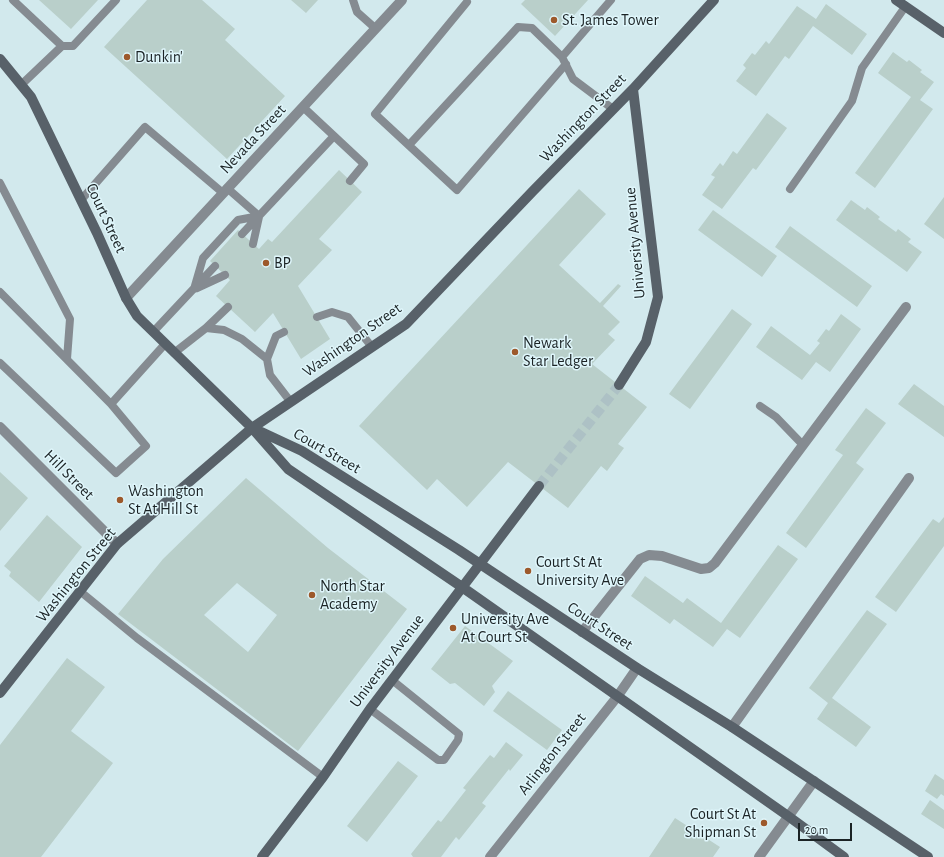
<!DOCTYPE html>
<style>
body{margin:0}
#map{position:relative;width:944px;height:857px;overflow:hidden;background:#d2e9ed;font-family:"Alegreya Sans",sans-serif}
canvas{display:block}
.scale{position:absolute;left:798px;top:823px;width:54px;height:18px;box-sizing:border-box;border:2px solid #1b2325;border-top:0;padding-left:5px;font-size:12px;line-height:14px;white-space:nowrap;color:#1b2325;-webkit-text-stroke:3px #dff6fb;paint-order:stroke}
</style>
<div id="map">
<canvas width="944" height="857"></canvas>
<div class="scale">20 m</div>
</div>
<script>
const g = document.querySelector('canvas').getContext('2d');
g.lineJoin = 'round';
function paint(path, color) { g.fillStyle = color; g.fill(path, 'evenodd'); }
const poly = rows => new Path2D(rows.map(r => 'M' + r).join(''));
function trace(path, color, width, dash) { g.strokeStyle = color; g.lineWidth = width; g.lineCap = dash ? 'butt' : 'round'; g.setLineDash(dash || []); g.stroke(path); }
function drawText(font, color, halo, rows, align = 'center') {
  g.font = font + ' "Alegreya Sans",sans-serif'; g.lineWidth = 3; g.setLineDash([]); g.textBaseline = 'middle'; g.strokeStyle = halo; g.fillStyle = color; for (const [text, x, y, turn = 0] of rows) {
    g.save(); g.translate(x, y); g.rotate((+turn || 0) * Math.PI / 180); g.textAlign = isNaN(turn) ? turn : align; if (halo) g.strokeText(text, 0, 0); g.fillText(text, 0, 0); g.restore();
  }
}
paint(poly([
 [39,0,98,0,71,29],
 [147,0,202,0,235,29,225,40,285,96,227,159,104,47],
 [291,0,318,0,306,13],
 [525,0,588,0,555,36,521,4],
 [826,4,867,34,852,55,813,26,789,59,785,56,756,96,736,81,746,68,743,65,752,53,755,55,766,41,769,44,797,6,816,19],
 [893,52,907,62,909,60,922,70,920,72,934,82,920,100,933,109,875,188,855,173,911,97,878,73],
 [767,113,787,128,756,170,753,168,722,209,702,195,715,177,711,175,720,163,723,166,733,151,737,154],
 [339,170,362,192,319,239,332,250,298,286,330,339,301,359,273,313,255,332,216,296,230,280,210,261,238,230,259,249,268,239,272,242],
 [579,189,606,214,559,265,600,303,618,284,621,286,603,306,620,322,608,334,615,340,592,364,647,407,618,444,624,448,607,471,601,466,568,508,508,462,467,507,437,479,427,490,359,426],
 [944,197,944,239,924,224],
 [851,200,865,210,867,207,880,217,878,219,896,232,898,229,911,239,908,242,922,252,907,272,836,220],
 [713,210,777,256,762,277,698,230],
 [790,226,872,286,857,307,775,247],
 [732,309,752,324,690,409,669,394],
 [841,314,861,329,830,372,816,362,802,380,756,347,771,326,810,355,820,343,817,341,826,329,829,331],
 [914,384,944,406,944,437,898,404],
 [866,408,886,423,856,463,864,469,806,548,786,533,843,455,835,450],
 [0,472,28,498,0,531],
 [246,478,328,548,407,609,298,751,118,614,163,559],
 [237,583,277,615,248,652,204,615],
 [47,515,82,547,39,602,9,576,11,572,4,566],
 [944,517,944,546,896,612,875,597,933,519,939,523],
 [778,545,798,559,740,638,727,629,713,647,674,619,670,624,631,596,645,576,683,603,687,598,721,623],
 [867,610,887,624,832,698,871,727,856,747,817,719,828,703,809,688],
 [465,626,513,661,492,686,495,692,484,706,455,683,450,684,431,669],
 [67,658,105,687,71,731,113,763,41,857,0,857,0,745],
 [508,691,562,730,547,750,493,711],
 [506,742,523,755,510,771,509,769,482,803,486,806,459,840,456,837,441,857,413,857,411,854,438,820,441,822,466,790,463,788,490,755,494,758],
 [398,761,418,776,367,842,347,826],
 [935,774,944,780,944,796,941,794,937,799,925,791],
 [930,800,944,810,944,829,921,814],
 [675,818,720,847,713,857,649,857]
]), '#b9cfca');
trace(poly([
 [539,486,619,385]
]), '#adc1c5', 10, [10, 5]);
trace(poly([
 [13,0,62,46,21,85],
 [353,0,357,12,375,28],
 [611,0,562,57,573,79,613,109],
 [467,2,375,114,457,190,566,64],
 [62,46,73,46,116,0],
 [303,107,364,164,350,181],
 [409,145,518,27,532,28,562,57],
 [0,183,70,319,67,359],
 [227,188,259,216],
 [790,189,852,101,862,68,905,7],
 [81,200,145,127,223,193],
 [242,234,334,136],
 [253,244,259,217],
 [197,288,225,275],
 [194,289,203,258,238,220,259,216],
 [0,292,111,404,146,446,116,473,0,363],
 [317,317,332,312,348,317,372,347],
 [206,328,228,307],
 [153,332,215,266],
 [284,332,276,336,267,359,270,375,290,401],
 [174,353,206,328,224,330,242,339,267,359],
 [111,404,165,344],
 [760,406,776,417,802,444],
 [81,592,137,638,323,777],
 [370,709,438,760,444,760,458,740,459,734,392,680]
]), '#858b91', 8);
trace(poly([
 [126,298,402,0],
 [0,427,117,544],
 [582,632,640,559,649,555,662,556,701,569,709,568,715,563,906,307],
 [732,727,909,478],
 [490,857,617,697,637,668],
 [759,857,814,781]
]), '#858b91', 10);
trace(poly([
 [896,0,944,33],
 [0,59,31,97,97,233,126,298,137,316,252,428,288,469,462,587,788,816,844,857],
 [619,385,646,342,658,297,633,89],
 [257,430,302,451,459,550,637,668,732,727,928,857],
 [0,693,117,544,252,428,406,324,533,191,633,89,714,0],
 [262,857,323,777,370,709,539,486]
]), '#586169', 10);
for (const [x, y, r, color] of [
 [554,20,4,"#9d592b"],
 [127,57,4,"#9d592b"],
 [266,263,4,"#9d592b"],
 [515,352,4,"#9d592b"],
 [120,500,4,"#9d592b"],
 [528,571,4,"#9d592b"],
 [312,595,4,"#9d592b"],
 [453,628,4,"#9d592b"],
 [764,823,4,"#9d592b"]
]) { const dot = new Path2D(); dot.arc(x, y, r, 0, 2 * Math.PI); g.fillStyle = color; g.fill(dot); trace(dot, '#dff6fb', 1.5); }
drawText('16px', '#1b2325', '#dff6fb', [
 ["St. James Tower",562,20],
 ["Dunkin'",135,57],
 ["BP",274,263],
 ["Newark",523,343],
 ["Star Ledger",523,361],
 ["Washington",128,491],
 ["St At Hill St",128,509],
 ["Court St At",536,562],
 ["University Ave",536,580],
 ["North Star",320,586],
 ["Academy",320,604],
 ["University Ave",461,619],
 ["At Court St",461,637],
 ["Court St At",756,814,"right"],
 ["Shipman St",756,832,"right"]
], 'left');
drawText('16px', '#1b2325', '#dff6fb', [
 ["Washington Street",583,118,-46],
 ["Nevada Street",253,139,-47],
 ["Court Street",106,218,65],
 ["University Avenue",635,243,-95],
 ["Washington Street",352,340,-35],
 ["Court Street",327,451,30],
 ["Hill Street",69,475,45],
 ["Washington Street",76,575,-51],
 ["Court Street",600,626,33],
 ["University Avenue",387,661,-53],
 ["Arlington Street",552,754,-52]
]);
</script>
